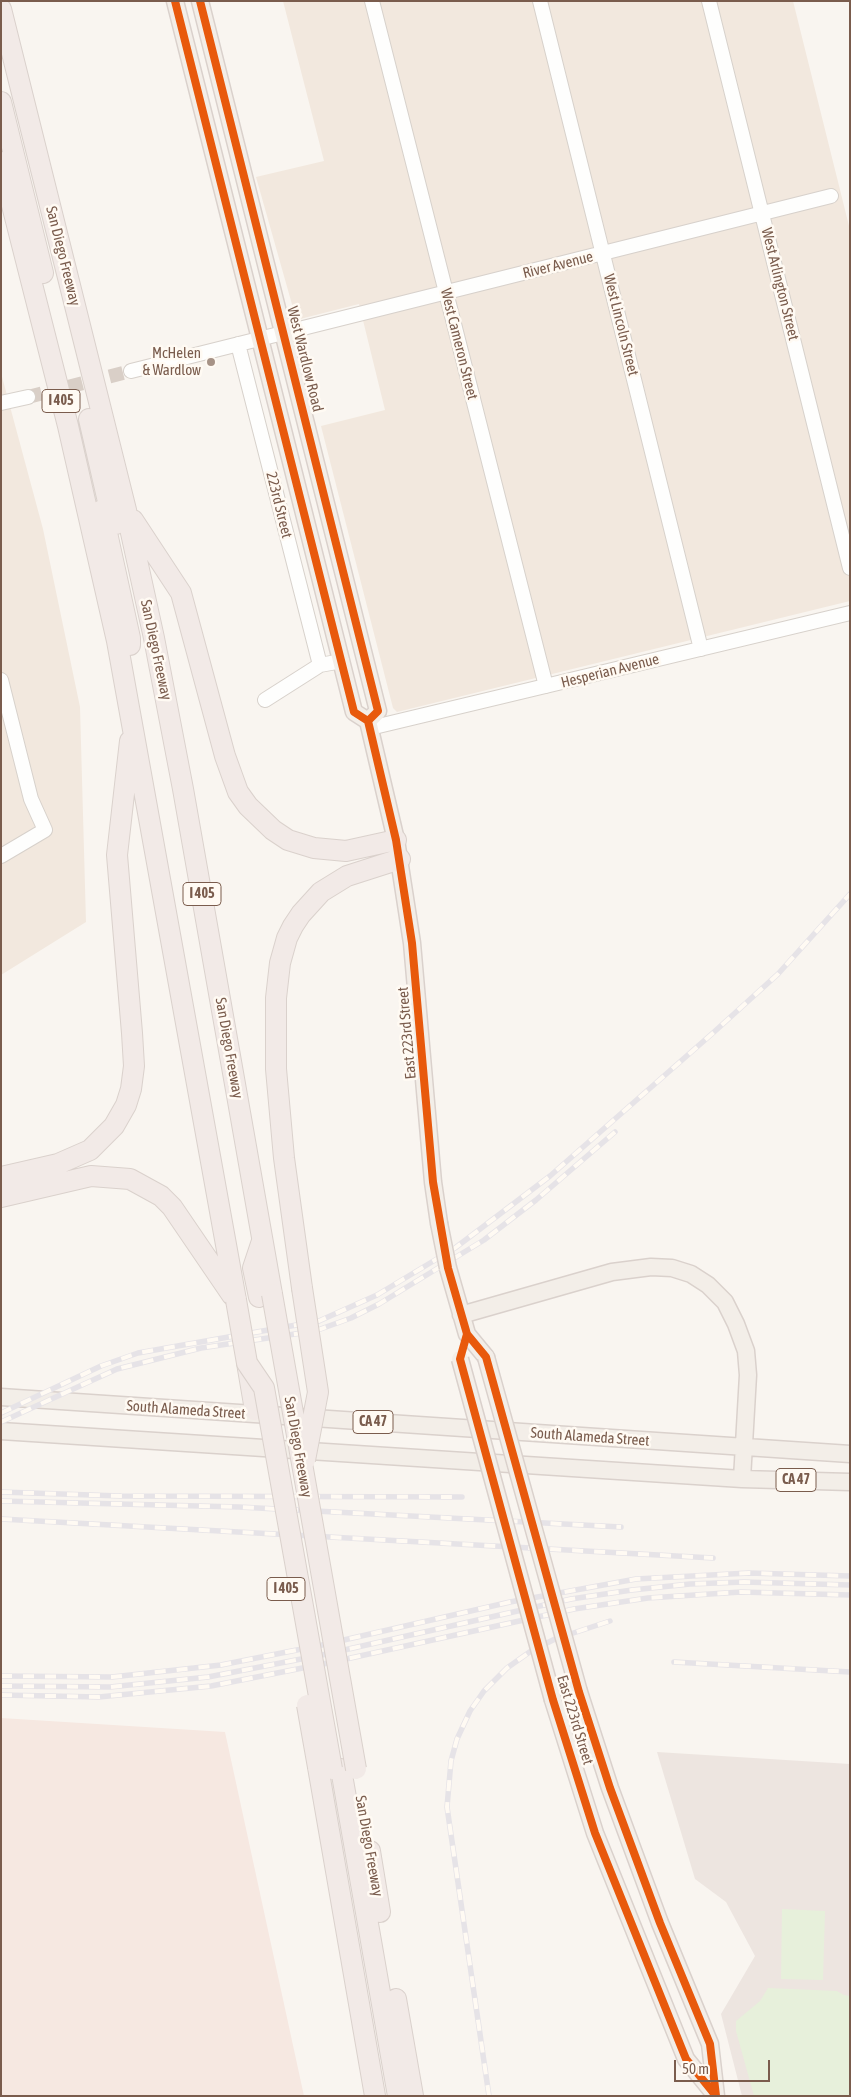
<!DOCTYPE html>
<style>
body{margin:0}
#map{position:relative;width:851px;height:2097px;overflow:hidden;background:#f9f5f0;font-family:"Asap Condensed",sans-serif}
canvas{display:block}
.frame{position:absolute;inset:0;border:2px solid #7a5c4d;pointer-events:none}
.scale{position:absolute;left:674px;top:2060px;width:96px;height:22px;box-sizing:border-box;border:2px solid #7a5c4d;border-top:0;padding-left:6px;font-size:15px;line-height:18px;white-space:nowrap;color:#7a5c4d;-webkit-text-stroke:4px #fffaf3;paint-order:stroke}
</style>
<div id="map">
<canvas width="851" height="2097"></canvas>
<div class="frame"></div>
<div class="scale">50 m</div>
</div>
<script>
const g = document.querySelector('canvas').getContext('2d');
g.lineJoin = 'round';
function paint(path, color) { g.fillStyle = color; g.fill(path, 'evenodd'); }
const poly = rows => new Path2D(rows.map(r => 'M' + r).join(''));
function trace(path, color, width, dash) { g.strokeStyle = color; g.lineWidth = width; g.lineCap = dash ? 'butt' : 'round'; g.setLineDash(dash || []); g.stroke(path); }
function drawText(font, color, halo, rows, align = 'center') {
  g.font = font + ' "Asap Condensed",sans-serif'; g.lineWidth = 5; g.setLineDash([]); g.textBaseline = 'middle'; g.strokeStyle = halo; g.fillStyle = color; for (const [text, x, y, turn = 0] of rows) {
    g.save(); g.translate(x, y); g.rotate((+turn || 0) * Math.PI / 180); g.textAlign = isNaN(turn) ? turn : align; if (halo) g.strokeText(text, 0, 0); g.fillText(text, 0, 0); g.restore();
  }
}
paint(poly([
 [283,1,793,1,850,230,850,601,397,712,393,708,321,426,385,410,359,304,300,319,295,315,256,177,324,161],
 [1,373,43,529,80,707,86,922,1,975]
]), '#f2e8de');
paint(poly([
 [1,1718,225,1732,304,2096,1,2096]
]), '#f6e8e1');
paint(poly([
 [657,1752,850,1764,850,2096,742,2096,721,2014,755,1956,726,1902,695,1879]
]), '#ede5e0');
paint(poly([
 [782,1909,825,1911,823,1980,781,1979],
 [768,1988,837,1991,844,1995,850,1996,850,2096,754,2096,736,2031,736,2021,760,2001]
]), '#e7f0db');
trace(poly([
 [28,397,131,371]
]), '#d9cfc7', 14, [14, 7]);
const minor = poly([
 [372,1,546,686],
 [540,1,701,649],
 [709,1,850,568],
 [238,344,320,665],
 [131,371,831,196],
 [1,403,28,397],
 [1,680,31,799,45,830,1,856],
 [265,700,320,665,342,661],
 [370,728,850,613]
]);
const major = poly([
 [175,1,354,712,368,721,396,840,412,943,433,1182,439,1223],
 [200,1,378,711,368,721],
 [448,1268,467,1334,486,1357],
 [461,1315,612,1272,651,1267,672,1268,691,1274,708,1285,725,1302,736,1324,746,1351,748,1375,742,1479],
 [1,1397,850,1454],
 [1,1431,742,1479,850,1482],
 [579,1692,610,1788,660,1923,710,2044,716,2096],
 [553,1700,595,1833,686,2059,716,2096]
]);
const highway = poly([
 [1,9,126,510,154,638,183,789,272,1294],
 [1,102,43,273],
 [1,162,68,426,117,641,236,1300],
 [89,419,112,519,116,524],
 [102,510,130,638,130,645],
 [133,520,181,593,225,756,238,792,248,806,273,830,288,840,314,848,346,851,396,840],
 [1,1177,58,1164,90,1150,114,1126,126,1105,131,1089,134,1066,132,1033,117,855,130,741],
 [1,1197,91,1176,130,1179,161,1196,172,1207,232,1295],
 [302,1288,284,1158,276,1069,276,998,280,963,287,938,293,926,301,914,321,892,347,876,400,859],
 [259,1297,253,1268,262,1241],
 [247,1363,255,1410],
 [318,1767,375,2096],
 [341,1769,398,2096],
 [370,1851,380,1912],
 [396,1999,413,2096]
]);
trace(minor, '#d7d1cb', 16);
trace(major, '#dad1cc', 19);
trace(highway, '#dad1cc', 22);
trace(minor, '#fefefd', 14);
trace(major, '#f3eee8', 16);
trace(highway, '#f2eae7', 20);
const rail = poly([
 [1,1413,101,1366,138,1353,319,1321,377,1295,455,1248,550,1176,714,1032,778,974,850,894],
 [1,1422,117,1369,201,1348,315,1331,351,1318,379,1304,484,1240,536,1200,615,1132],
 [1,1492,121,1496,462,1497],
 [1,1501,239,1507,621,1527],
 [1,1519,713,1558],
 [674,1662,850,1672],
 [1,1676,112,1677,221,1665,322,1645,510,1602,636,1579,749,1573,850,1576],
 [1,1686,110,1687,208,1677,322,1655,571,1599,632,1590,690,1584,744,1582,850,1585],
 [1,1695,99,1697,211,1686,328,1663,574,1609,648,1598,741,1592,850,1595],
 [489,2096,447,1807,451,1761,457,1739,470,1711,484,1691,507,1668,531,1651,555,1639,610,1621]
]);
trace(rail, '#e6e3e7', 5.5);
trace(rail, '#fffaf3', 4, [11]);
const majorBridge = poly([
 [439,1223,448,1268],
 [486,1357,579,1692],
 [460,1359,553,1700]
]);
const highwayBridge = poly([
 [302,1288,318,1392,305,1460],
 [272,1294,356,1769],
 [236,1300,247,1363,264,1388,332,1769],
 [307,1705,318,1767]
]);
trace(majorBridge, '#dad1cc', 19, []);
trace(highwayBridge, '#dad1cc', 22, []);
trace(majorBridge, '#f3eee8', 16);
trace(highwayBridge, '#f2eae7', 20);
trace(poly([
 [175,1,354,712,368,721,396,840,412,943,433,1182,448,1268,467,1334,486,1357,579,1692,610,1788,660,1923,710,2044,716,2096],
 [200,1,378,711,368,721],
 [467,1334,460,1359,553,1700,595,1833,686,2059,716,2096]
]), '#e8590c', 8);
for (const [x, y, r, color] of [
 [211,362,5,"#a69286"]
]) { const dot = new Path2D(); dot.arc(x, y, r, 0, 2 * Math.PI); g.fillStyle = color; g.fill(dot); trace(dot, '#fffaf3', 2); }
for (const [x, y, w] of [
 [61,401,38],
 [202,894,38],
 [373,1422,40],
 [796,1480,40],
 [286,1589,38]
]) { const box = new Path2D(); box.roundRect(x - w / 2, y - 11.5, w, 23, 4); g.fillStyle = '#fffaf3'; g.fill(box); trace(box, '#7a5c4d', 1); }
drawText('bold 14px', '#7a5c4d', null, [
 ["I 405",61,401],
 ["I 405",202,894],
 ["CA 47",373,1422],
 ["CA 47",796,1480],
 ["I 405",286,1589]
]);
drawText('15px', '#7a5c4d', '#fffaf3', [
 ["San Diego Freeway",63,256,76],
 ["River Avenue",558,265,-14],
 ["West Arlington Street",780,284,76],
 ["West Lincoln Street",621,325,76],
 ["West Cameron Street",459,344,76],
 ["West Wardlow Road",305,359,76],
 ["223rd Street",279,505,76],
 ["San Diego Freeway",156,650,78],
 ["Hesperian Avenue",610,671,-14],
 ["East 223rd Street",407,1033,-95],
 ["San Diego Freeway",229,1048,80],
 ["South Alameda Street",186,1410,4],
 ["South Alameda Street",590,1437,4],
 ["San Diego Freeway",298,1447,80],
 ["East 223rd Street",575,1720,73],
 ["San Diego Freeway",369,1846,80]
]);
drawText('15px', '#7a5c4d', '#fffaf3', [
 ["McHelen",201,353],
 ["& Wardlow",201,370]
], 'right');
</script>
